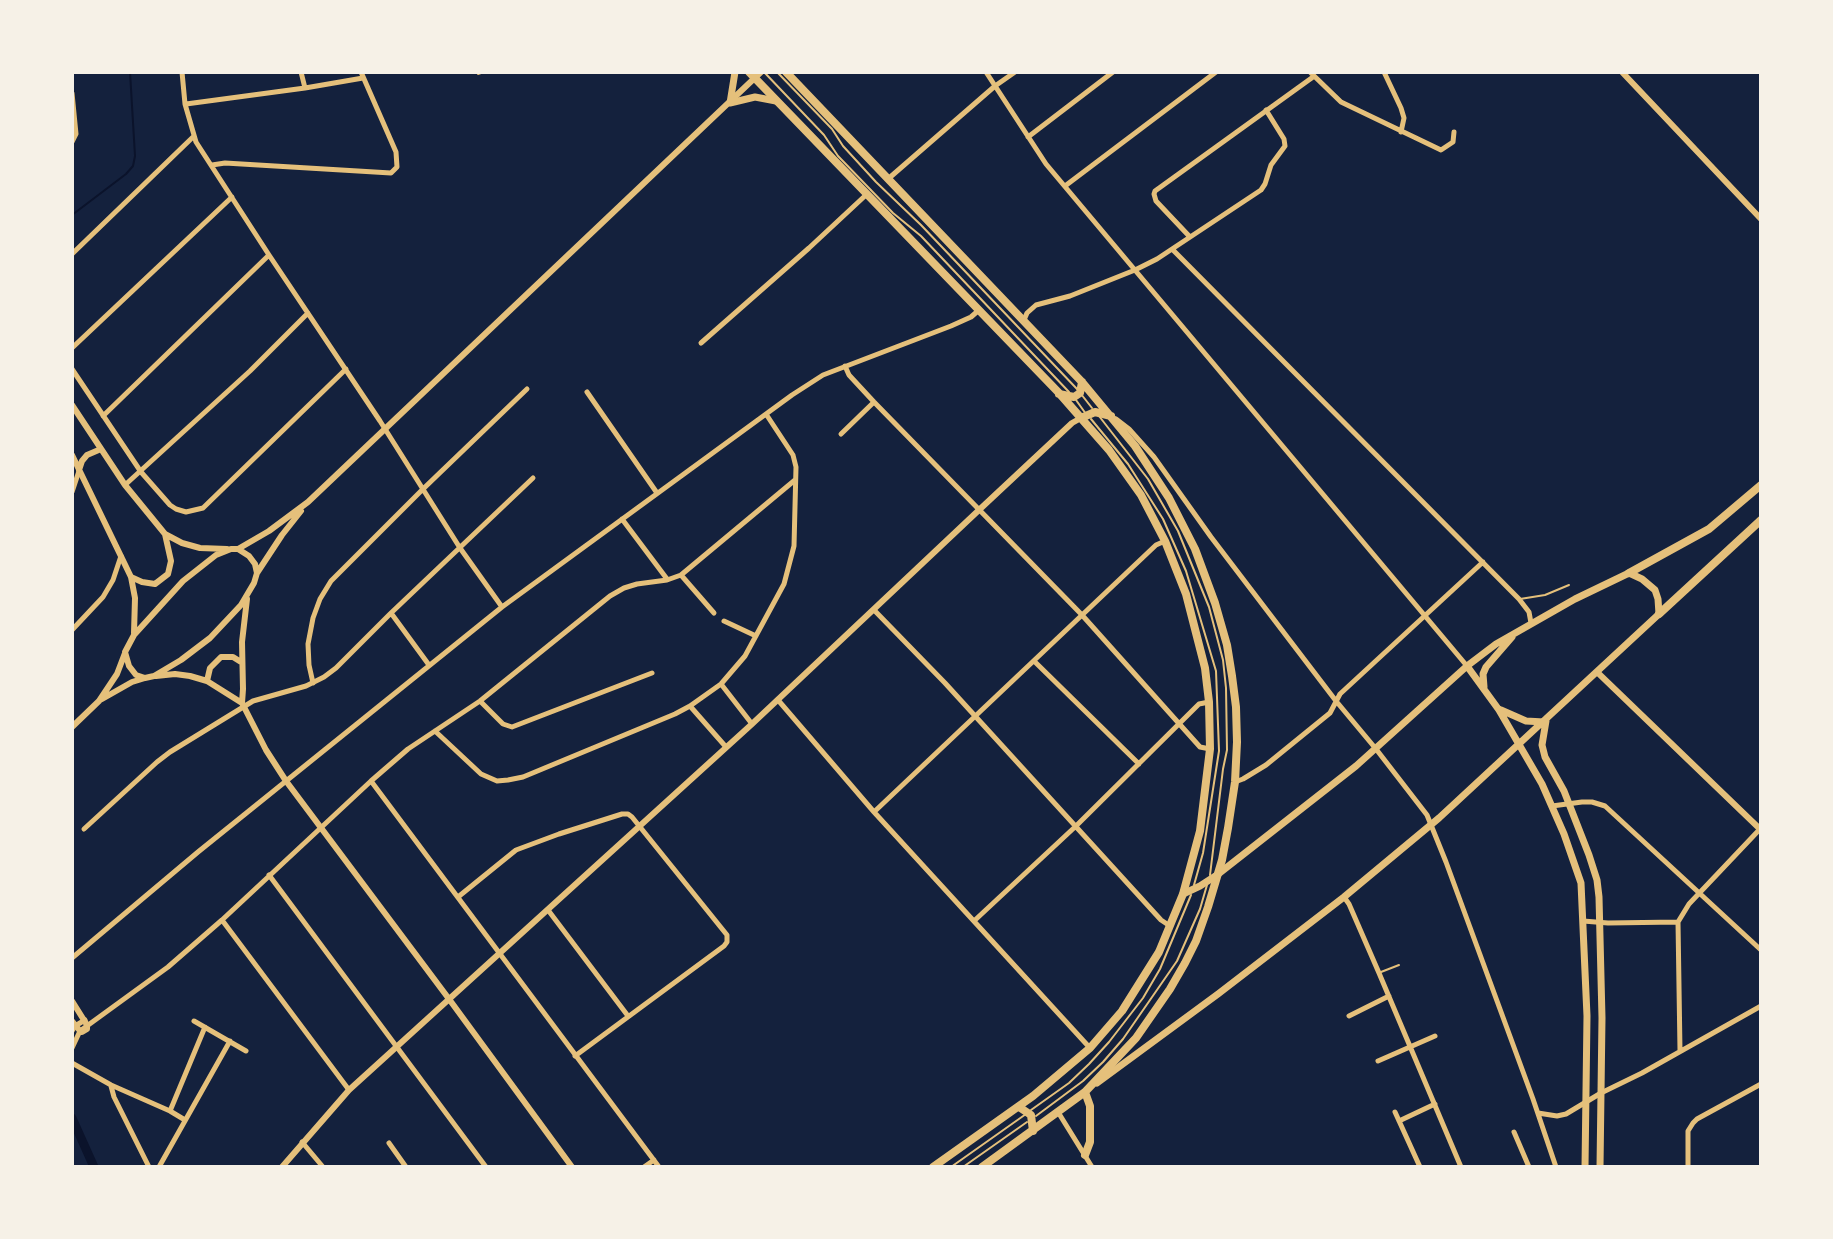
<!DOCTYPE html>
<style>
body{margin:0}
#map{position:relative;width:1833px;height:1239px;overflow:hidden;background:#14213d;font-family:Signika,sans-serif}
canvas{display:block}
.frame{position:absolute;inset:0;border:74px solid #f6f1e7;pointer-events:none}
</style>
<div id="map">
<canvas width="1833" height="1239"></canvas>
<div class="frame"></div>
</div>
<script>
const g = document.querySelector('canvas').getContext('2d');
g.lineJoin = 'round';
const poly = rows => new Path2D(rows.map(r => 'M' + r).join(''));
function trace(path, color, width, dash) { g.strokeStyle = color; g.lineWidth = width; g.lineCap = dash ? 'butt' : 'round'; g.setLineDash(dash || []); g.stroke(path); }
trace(poly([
 [72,215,126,174,133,166,135,156,130,72]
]), '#0b132b', 2);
trace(poly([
 [72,1118,94,1167]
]), '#0b132b', 9);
trace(poly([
 [764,72,824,135,838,156,893,213,921,236,1069,392],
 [777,72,832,129,843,146,876,182,921,225,1077,389],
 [478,74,484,72],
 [1081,394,1092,408],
 [1076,400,1086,414],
 [1099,416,1148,479,1178,531,1209,607,1223,660,1226,688,1227,750,1223,769,1210,875],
 [1091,419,1128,464,1163,519,1186,571,1216,671,1219,751,1203,853,1194,885],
 [1520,599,1545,595,1569,585],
 [1381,972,1399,965],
 [1031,1110,1069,1083,1089,1064,1109,1042,1143,998,1160,969,1191,895],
 [1036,1116,1083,1081,1103,1062,1123,1039,1177,961,1200,909,1207,885],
 [951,1167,1026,1114],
 [963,1167,1027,1122]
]), '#e5c07b', 2);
trace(poly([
 [182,72,185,104,196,142,269,255,380,421,460,548,502,607],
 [301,72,305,88],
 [986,72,1046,164,1467,666],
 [1310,72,1341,102,1441,150,1453,142,1454,132],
 [1384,72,1401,108,1404,118,1401,132],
 [72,93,76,134,72,142],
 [186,104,305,88,363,78],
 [1028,137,1113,72],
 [212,165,225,163,391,173,397,167,396,152,361,72],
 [888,179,995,86,1015,72],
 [1065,186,1216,72],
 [1190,237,1156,201,1154,194,1155,191,1313,77],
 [1173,250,1519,599,1529,612,1531,623],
 [72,254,193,137],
 [1024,320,1027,313,1036,305,1070,296,1135,270,1157,259,1261,190,1265,184,1271,165,1285,146,1284,139,1266,110],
 [701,343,809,248,867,194],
 [72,348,232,197],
 [845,366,849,375,874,402,1082,615,1200,747,1210,749],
 [72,369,141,472,170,505,176,509,186,512,203,508,346,369],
 [587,392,657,493],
 [103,416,269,255],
 [1116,419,1129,429,1154,457,1211,537,1336,701,1376,749,1427,815,1446,862,1533,1099,1556,1167],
 [841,434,874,402],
 [125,485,250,371,308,313],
 [72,492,79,471],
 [622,519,667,579],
 [681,575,714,613],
 [874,610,945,683,1161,920,1170,926],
 [391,613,429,665],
 [724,621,756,636],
 [72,630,103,597,113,580,121,556],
 [1034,661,1139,764],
 [313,683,309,665,308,644,313,618,320,599,331,581,422,490,527,389],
 [721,684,752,724],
 [778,700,874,812,1090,1048],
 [480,701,503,724,512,727,652,673],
 [690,706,726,747],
 [435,731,481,774,497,781,508,780,523,777,675,714,690,706,721,684,745,656,784,584,794,546,796,467,793,455,766,414],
 [371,781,659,1167],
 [1235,782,1243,779,1266,765,1330,713,1340,694,1483,562],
 [1552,806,1582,802,1592,802,1605,806,1761,950],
 [874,812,1156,545,1165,541],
 [84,829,157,762,170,752,253,701,306,686,324,677,336,668,391,613,533,478],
 [269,875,486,1167],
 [458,897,516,850,559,834,622,814,628,814,632,817,727,935,727,942,724,946,575,1056],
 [1344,897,1349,904,1379,973,1461,1167],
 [548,910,628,1016],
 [222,920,349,1090],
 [974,921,1076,826,1199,704,1209,702],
 [1583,921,1608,923,1678,922],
 [1678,922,1680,1051],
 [1678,922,1689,904,1760,829],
 [72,958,198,852,502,607,792,395,823,375,951,326,971,317,979,310],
 [1349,1016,1389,996],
 [194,1021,246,1051],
 [72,1031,75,1026,85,1020],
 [72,1048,80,1031,168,967,222,920,371,781,408,749,480,701,610,596,624,588,637,584,667,580,681,575,795,480],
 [1378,1061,1435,1036],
 [72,1063,111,1085,170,1111,185,1120],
 [111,1086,114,1097,149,1167],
 [170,1111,205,1027],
 [1058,1112,1092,1167],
 [1395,1112,1420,1167],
 [1538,1113,1557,1116,1566,1114,1601,1093,1642,1073,1761,1006],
 [1399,1121,1435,1104],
 [1514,1132,1529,1167],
 [302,1142,323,1167],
 [389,1143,406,1167],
 [159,1167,230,1041],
 [644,1167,654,1160],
 [1688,1167,1688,1131,1693,1123,1697,1119,1761,1084]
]), '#e5c07b', 5);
trace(poly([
 [1622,72,1761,219],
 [72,405,125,485,165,534,182,543,200,548,227,549],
 [72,455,131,577,135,598,134,633],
 [79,470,82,461,87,455,101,449],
 [231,549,238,549,249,556,255,564,257,573,254,583,241,605,210,638,181,660,154,676,145,678,136,675,129,666,125,652,134,635,183,581,216,555,231,549],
 [238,549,269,531,308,502,761,72],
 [257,573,282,535,301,511],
 [131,577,142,582,155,584,168,574,171,561,165,534],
 [1597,672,1761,830],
 [156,676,175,674,190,676,207,681,242,703],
 [207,681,210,668,221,657,233,657,241,662],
 [102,699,132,682,145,678],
 [242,703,266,750,286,781,449,999,572,1167],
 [242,703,243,689,242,642,247,599],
 [72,727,99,701,117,674,125,653],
 [72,1001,87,1025,87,1029,82,1032,80,1031,72,1021],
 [282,1167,349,1090,752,724,979,510,1072,423,1081,418]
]), '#e5c07b', 6);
trace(poly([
 [735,72,730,103,755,97,776,101],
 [1467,666,1499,710,1542,784,1564,834,1581,883,1587,1016,1585,1167],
 [1484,687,1483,674,1486,667,1512,637],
 [1501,710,1526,721,1544,722],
 [1546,721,1542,745,1545,757,1564,791,1589,855,1597,880,1599,897,1602,1018,1600,1167],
 [1097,1083,1218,994,1344,897,1439,818,1659,614,1658,599,1655,590,1642,579,1629,573,1575,599,1496,644,1467,666,1356,766,1217,875,1200,886,1183,894]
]), '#e5c07b', 7);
trace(poly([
 [749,72,1059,393,1109,450,1141,495,1165,541,1186,594,1205,668,1209,702,1210,749,1200,831,1183,894,1159,952,1122,1011,1090,1048,1033,1096,933,1167],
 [786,72,1082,382,1135,446,1169,498,1195,549,1215,603,1227,645,1232,676,1236,707,1237,742,1235,782,1228,828,1222,860,1208,907,1196,941,1185,963,1170,989,1136,1038,1085,1092,982,1167],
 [1059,394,1074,397,1080,393,1082,382],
 [1081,418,1095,412,1111,416],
 [1629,573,1709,529,1761,485],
 [1659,614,1761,520],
 [1019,1107,1031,1115,1033,1131],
 [1085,1155,1090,1142,1090,1106,1085,1092]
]), '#e5c07b', 8);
</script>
